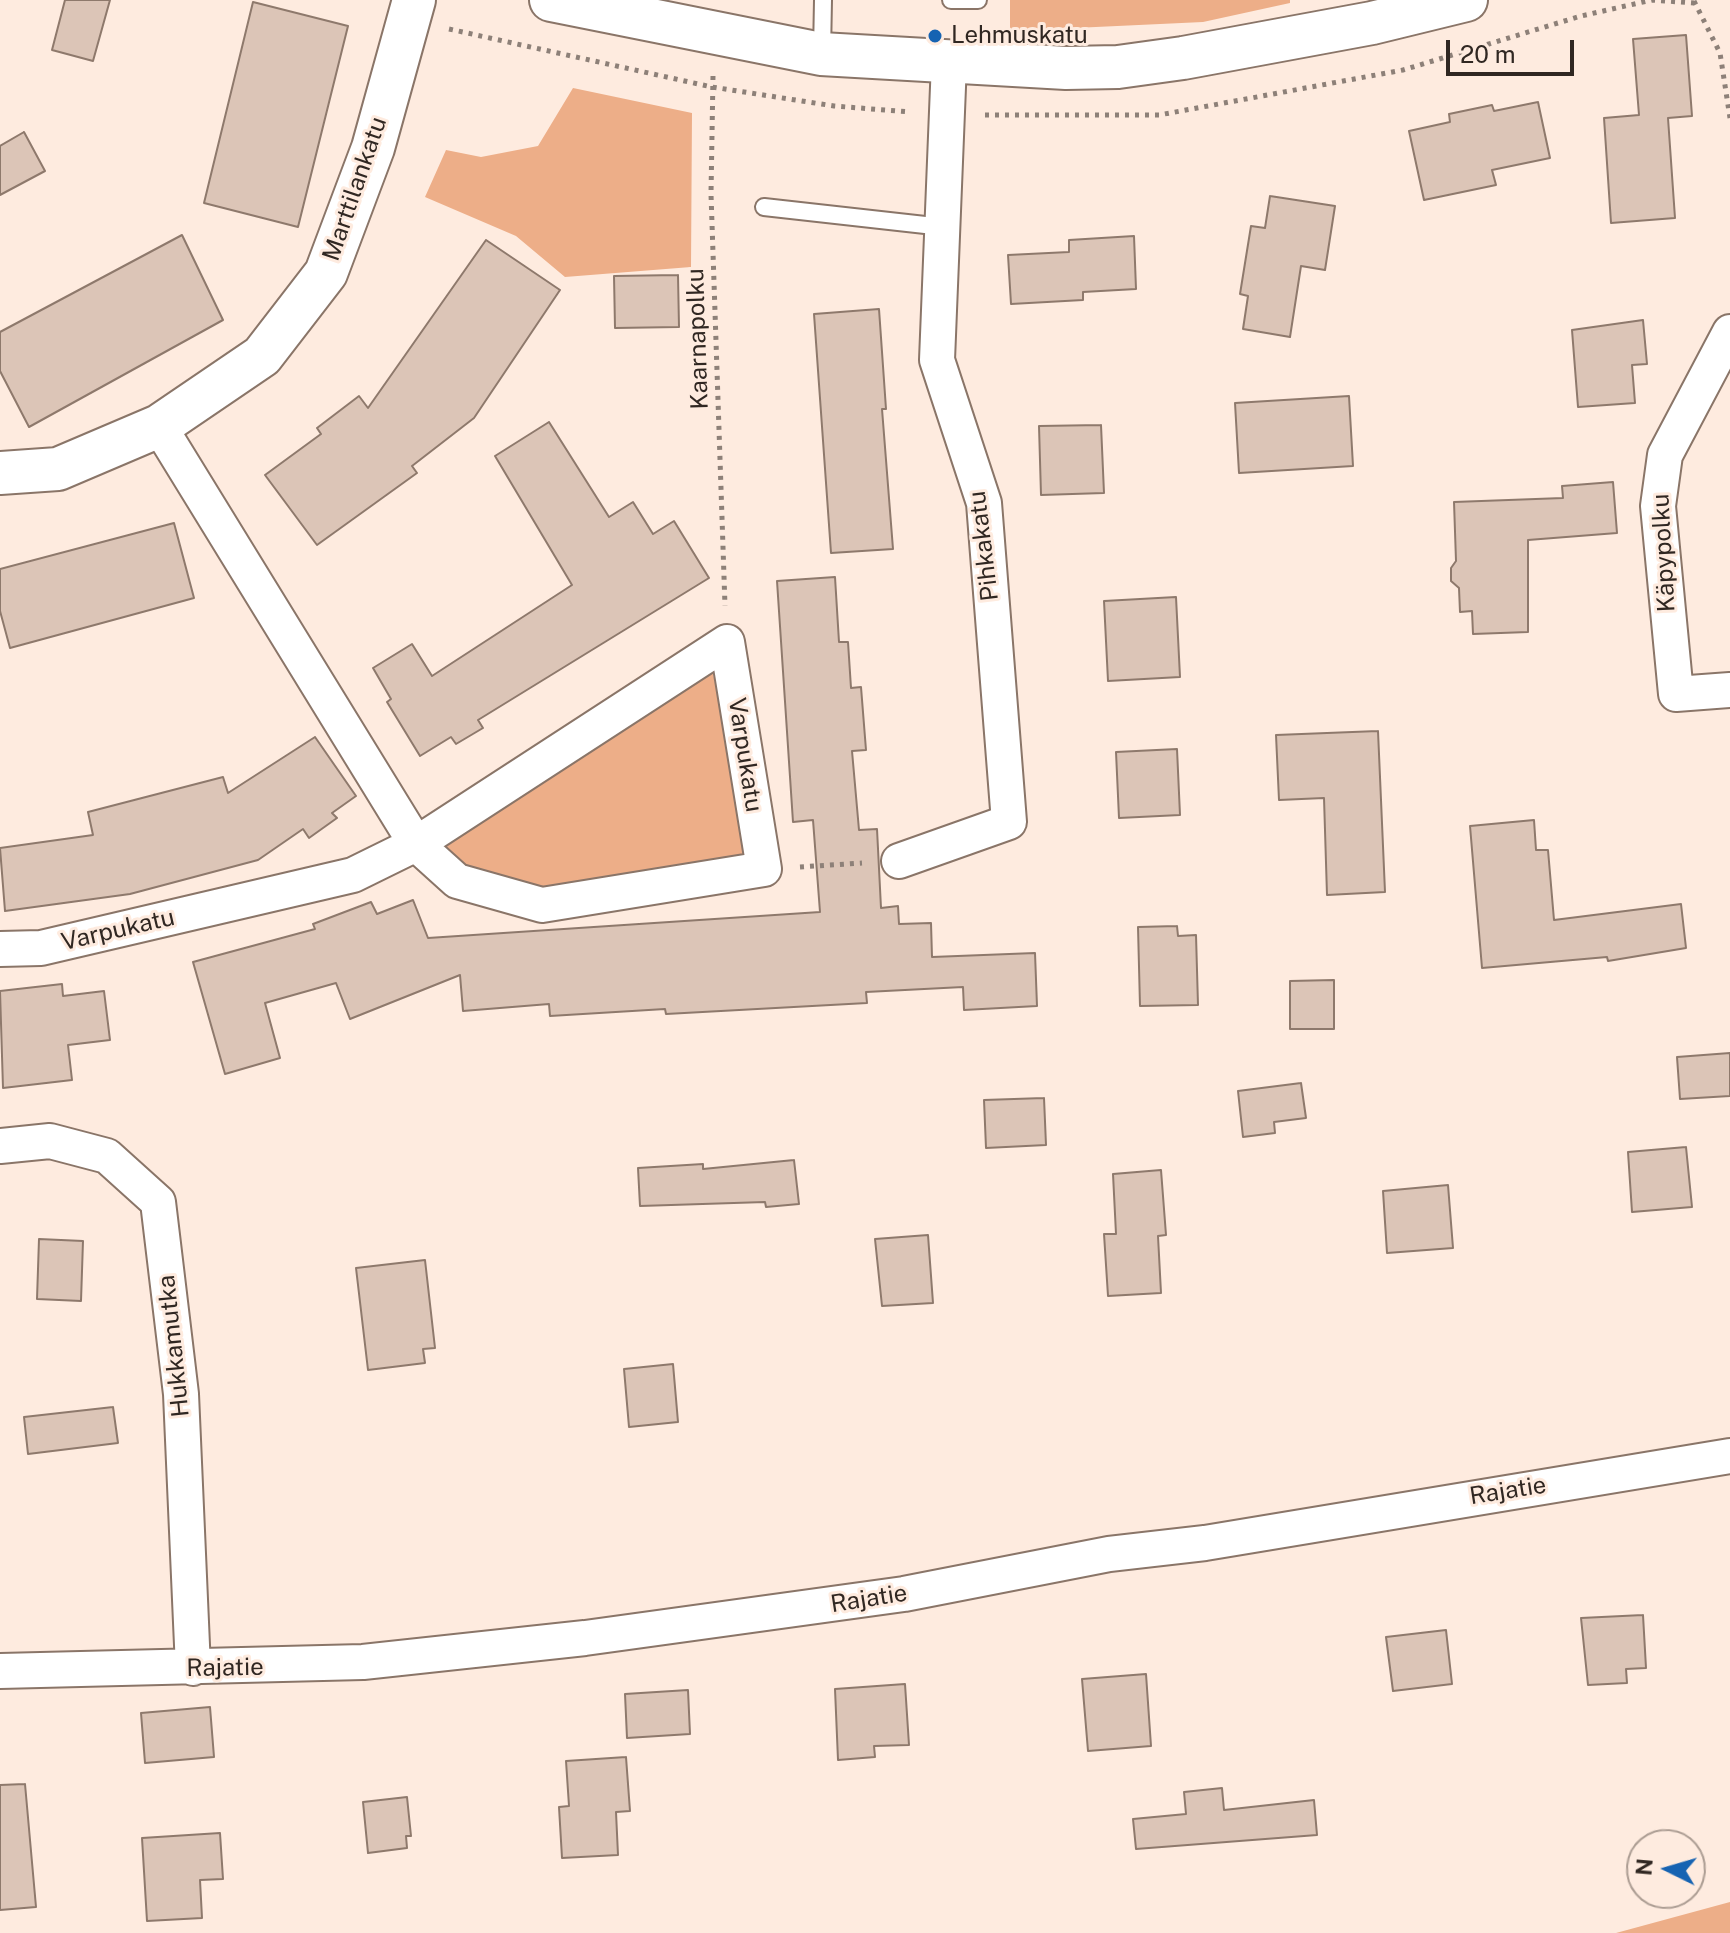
<!DOCTYPE html>
<meta charset="utf-8">
<style>
body{margin:0}
#map{position:relative;width:1730px;height:1933px;overflow:hidden;background:#feebdf;font-family:"Public Sans",sans-serif}
canvas{display:block}
.north{position:absolute;left:1626px;top:1829px;width:80px;height:80px;box-sizing:border-box;background:#feebdf;border:2px solid #ac9d93;border-radius:50%;rotate:275deg;font-size:22px;font-weight:700;line-height:32px;text-align:center;color:#302722}
.north::after{content:'';display:block;margin:auto;width:28px;height:36px;background:#1663b2;clip-path:polygon(50% 0,100% 100%,50% 72%,0 100%)}
.scale{position:absolute;left:1446px;top:40px;width:128px;height:36px;box-sizing:border-box;border:4px solid #302722;border-top:0;padding-left:10px;font-size:24px;line-height:28px;white-space:nowrap;color:#302722;-webkit-text-stroke:6px #feebdf;paint-order:stroke}
</style>
<div id="map">
<canvas width="1730" height="1933"></canvas>
<div class="north">N</div>
<div class="scale">20 m</div>
</div>
<script>
const g = document.querySelector('canvas').getContext('2d');
g.lineJoin = 'round';
function paint(path, color) { g.fillStyle = color; g.fill(path, 'evenodd'); }
const poly = rows => new Path2D(rows.map(r => 'M' + r).join(''));
function trace(path, color, width, dash) { g.strokeStyle = color; g.lineWidth = width; g.lineCap = dash ? 'butt' : 'round'; g.setLineDash(dash || []); g.stroke(path); }
function drawText(font, color, halo, rows, align = 'center') {
  g.font = font + ' "Public Sans",sans-serif'; g.lineWidth = 6; g.setLineDash([]); g.textBaseline = 'middle'; g.strokeStyle = halo; g.fillStyle = color; for (const [text, x, y, turn = 0] of rows) {
    g.save(); g.translate(x, y); g.rotate((+turn || 0) * Math.PI / 180); g.textAlign = isNaN(turn) ? turn : align; if (halo) g.strokeText(text, 0, 0); g.fillText(text, 0, 0); g.restore();
  }
}
paint(poly([
 [1010,0,1290,0,1290,3,1203,22,1010,31],
 [573,88,692,113,691,267,565,277,516,236,425,197,446,150,481,157,538,146],
 [712,668,751,861,546,894,463,871,437,844],
 [1730,1902,1730,1933,1616,1933]
]), '#edae88');
const building = poly([
 [65,0,110,0,93,61,52,50,65,0],
 [253,2,348,26,298,227,204,203,253,2],
 [1686,35,1692,116,1668,118,1675,218,1611,223,1604,118,1639,115,1633,39,1686,35],
 [1538,102,1550,158,1492,170,1496,185,1424,200,1409,131,1450,122,1449,114,1492,105,1494,111,1538,102],
 [24,132,45,171,0,195,0,146,24,132],
 [1270,196,1335,206,1325,270,1301,266,1290,337,1243,329,1248,296,1240,294,1251,226,1265,228,1270,196],
 [182,235,223,320,29,427,0,371,0,332,182,235],
 [1134,236,1136,289,1083,292,1083,300,1011,304,1008,255,1069,252,1069,240,1134,236],
 [486,240,560,290,474,418,412,466,417,473,317,545,265,475,321,434,317,428,359,396,368,408,486,240],
 [678,275,679,327,615,328,614,276,678,275],
 [879,309,886,409,882,409,893,549,831,553,814,314,879,309],
 [1643,320,1647,364,1632,365,1635,403,1578,407,1572,330,1643,320],
 [1349,396,1353,466,1239,473,1235,403,1349,396],
 [549,422,609,517,633,502,653,534,674,521,709,578,478,720,483,728,456,744,451,737,420,756,387,702,391,699,373,668,412,644,432,676,572,585,495,456,549,422],
 [1101,425,1104,493,1041,495,1039,426,1101,425],
 [1613,482,1617,533,1528,540,1528,632,1473,634,1472,611,1460,612,1459,588,1451,581,1451,568,1456,561,1454,502,1563,498,1562,486,1613,482],
 [174,523,194,598,10,648,0,611,0,569,174,523],
 [835,577,839,642,848,642,851,688,861,687,866,750,852,751,859,830,877,829,881,908,898,906,899,924,931,923,932,957,1035,953,1037,1006,964,1010,963,987,866,992,867,1003,666,1014,665,1009,550,1016,549,1004,463,1011,460,975,350,1019,336,983,265,1003,280,1058,225,1074,193,962,315,929,313,924,371,902,377,914,413,900,428,938,820,912,813,820,793,822,777,581,835,577],
 [1176,597,1180,677,1108,681,1104,601,1176,597],
 [1378,731,1385,892,1327,895,1324,798,1279,800,1276,735,1378,731],
 [315,737,356,796,332,813,337,818,309,838,303,829,258,860,130,894,5,911,0,848,93,835,88,812,223,777,228,793,315,737],
 [1177,749,1180,815,1119,818,1116,752,1177,749],
 [1534,820,1536,850,1548,850,1554,920,1681,904,1686,948,1608,961,1607,957,1482,968,1470,826,1534,820],
 [1177,926,1178,936,1196,935,1198,1005,1140,1006,1138,927,1177,926],
 [1334,980,1334,1029,1290,1029,1290,981,1334,980],
 [62,984,63,996,104,991,110,1040,68,1045,72,1080,3,1088,0,991,62,984],
 [1730,1053,1730,1096,1680,1099,1677,1057,1730,1053],
 [1301,1083,1306,1118,1274,1122,1275,1133,1243,1137,1238,1091,1301,1083],
 [1044,1098,1046,1145,986,1148,984,1100,1044,1098],
 [1686,1147,1692,1207,1632,1212,1628,1152,1686,1147],
 [794,1160,799,1204,766,1207,765,1202,640,1206,638,1168,703,1164,703,1169,794,1160],
 [1161,1170,1166,1235,1158,1236,1161,1293,1108,1296,1104,1234,1116,1234,1113,1174,1161,1170],
 [1448,1185,1453,1248,1387,1253,1383,1191,1448,1185],
 [928,1235,933,1303,882,1306,875,1239,928,1235],
 [39,1239,83,1241,81,1301,37,1299,39,1239],
 [425,1260,435,1348,423,1349,425,1363,368,1370,356,1268,425,1260],
 [673,1364,678,1422,629,1427,624,1369,673,1364],
 [113,1407,118,1443,28,1454,24,1417,113,1407],
 [1643,1615,1646,1668,1626,1669,1627,1683,1588,1685,1581,1618,1643,1615],
 [1446,1630,1452,1684,1393,1691,1386,1637,1446,1630],
 [1146,1674,1151,1746,1088,1751,1082,1679,1146,1674],
 [905,1684,909,1745,874,1746,875,1757,838,1760,835,1689,905,1684],
 [688,1690,690,1734,627,1738,625,1694,688,1690],
 [210,1707,214,1757,145,1763,141,1713,210,1707],
 [626,1757,630,1811,616,1812,618,1855,562,1858,559,1807,569,1806,566,1761,626,1757],
 [25,1784,36,1907,0,1910,0,1785,25,1784],
 [1222,1788,1224,1810,1314,1800,1317,1835,1136,1849,1133,1819,1186,1814,1184,1792,1222,1788],
 [407,1797,411,1836,406,1836,407,1848,368,1853,363,1802,407,1797],
 [220,1833,223,1879,200,1880,202,1918,147,1921,142,1838,220,1833]
]);
paint(building, '#dcc5b7');
trace(building, '#8e796c', 2);
const service = poly([
 [951,0,978,0],
 [822,53,823,0],
 [764,207,943,227]
]);
const minor = poly([
 [1730,332,1665,455,1658,506,1676,694,1730,690],
 [899,861,1009,822,984,503,937,360,949,62],
 [0,949,41,948,353,875,416,844,727,642,764,869,542,905,457,881,416,844,159,426],
 [0,1146,50,1141,107,1156,158,1202,181,1394,193,1668],
 [0,1671,363,1662,585,1638,904,1594,1109,1554,1205,1543,1730,1456]
]);
const tertiary = poly([
 [551,0,821,54,1066,68,1118,67,1183,58,1372,23,1466,0],
 [0,473,58,469,159,426,262,356,326,273,373,148,414,0]
]);
trace(service, '#8a7568', 20);
trace(minor, '#8a7568', 38);
trace(tertiary, '#8a7568', 46);
trace(poly([
 [1694,1,1720,53,1730,118],
 [449,29,712,87,834,106,911,112],
 [713,76,711,194,725,606],
 [985,115,1159,115,1403,70,1581,16,1652,0,1694,3],
 [800,867,862,863]
]), '#8d8078', 5, [4, 6]);
trace(service, '#fff', 16);
trace(minor, '#fff', 34);
trace(tertiary, '#fff', 42);
for (const [x, y, r, color] of [
 [935,36,8,"#1663b2"]
]) { const dot = new Path2D(); dot.arc(x, y, r, 0, 2 * Math.PI); g.fillStyle = color; g.fill(dot); trace(dot, '#feebdf', 3); }
drawText('24px', '#302722', '#feebdf', [
 ["Lehmuskatu",951,36]
], 'left');
drawText('24px', '#302722', '#feebdf', [
 ["Marttilankatu",355,189,-71],
 ["Kaarnapolku",698,339,-92],
 ["Pihkakatu",984,546,-97],
 ["Käpypolku",1664,553,-93],
 ["Varpukatu",745,755,81],
 ["Varpukatu",118,930,-13],
 ["Hukkamutka",174,1346,-96],
 ["Rajatie",1508,1491,-9],
 ["Rajatie",869,1599,-9],
 ["Rajatie",225,1668,-1]
]);
</script>
